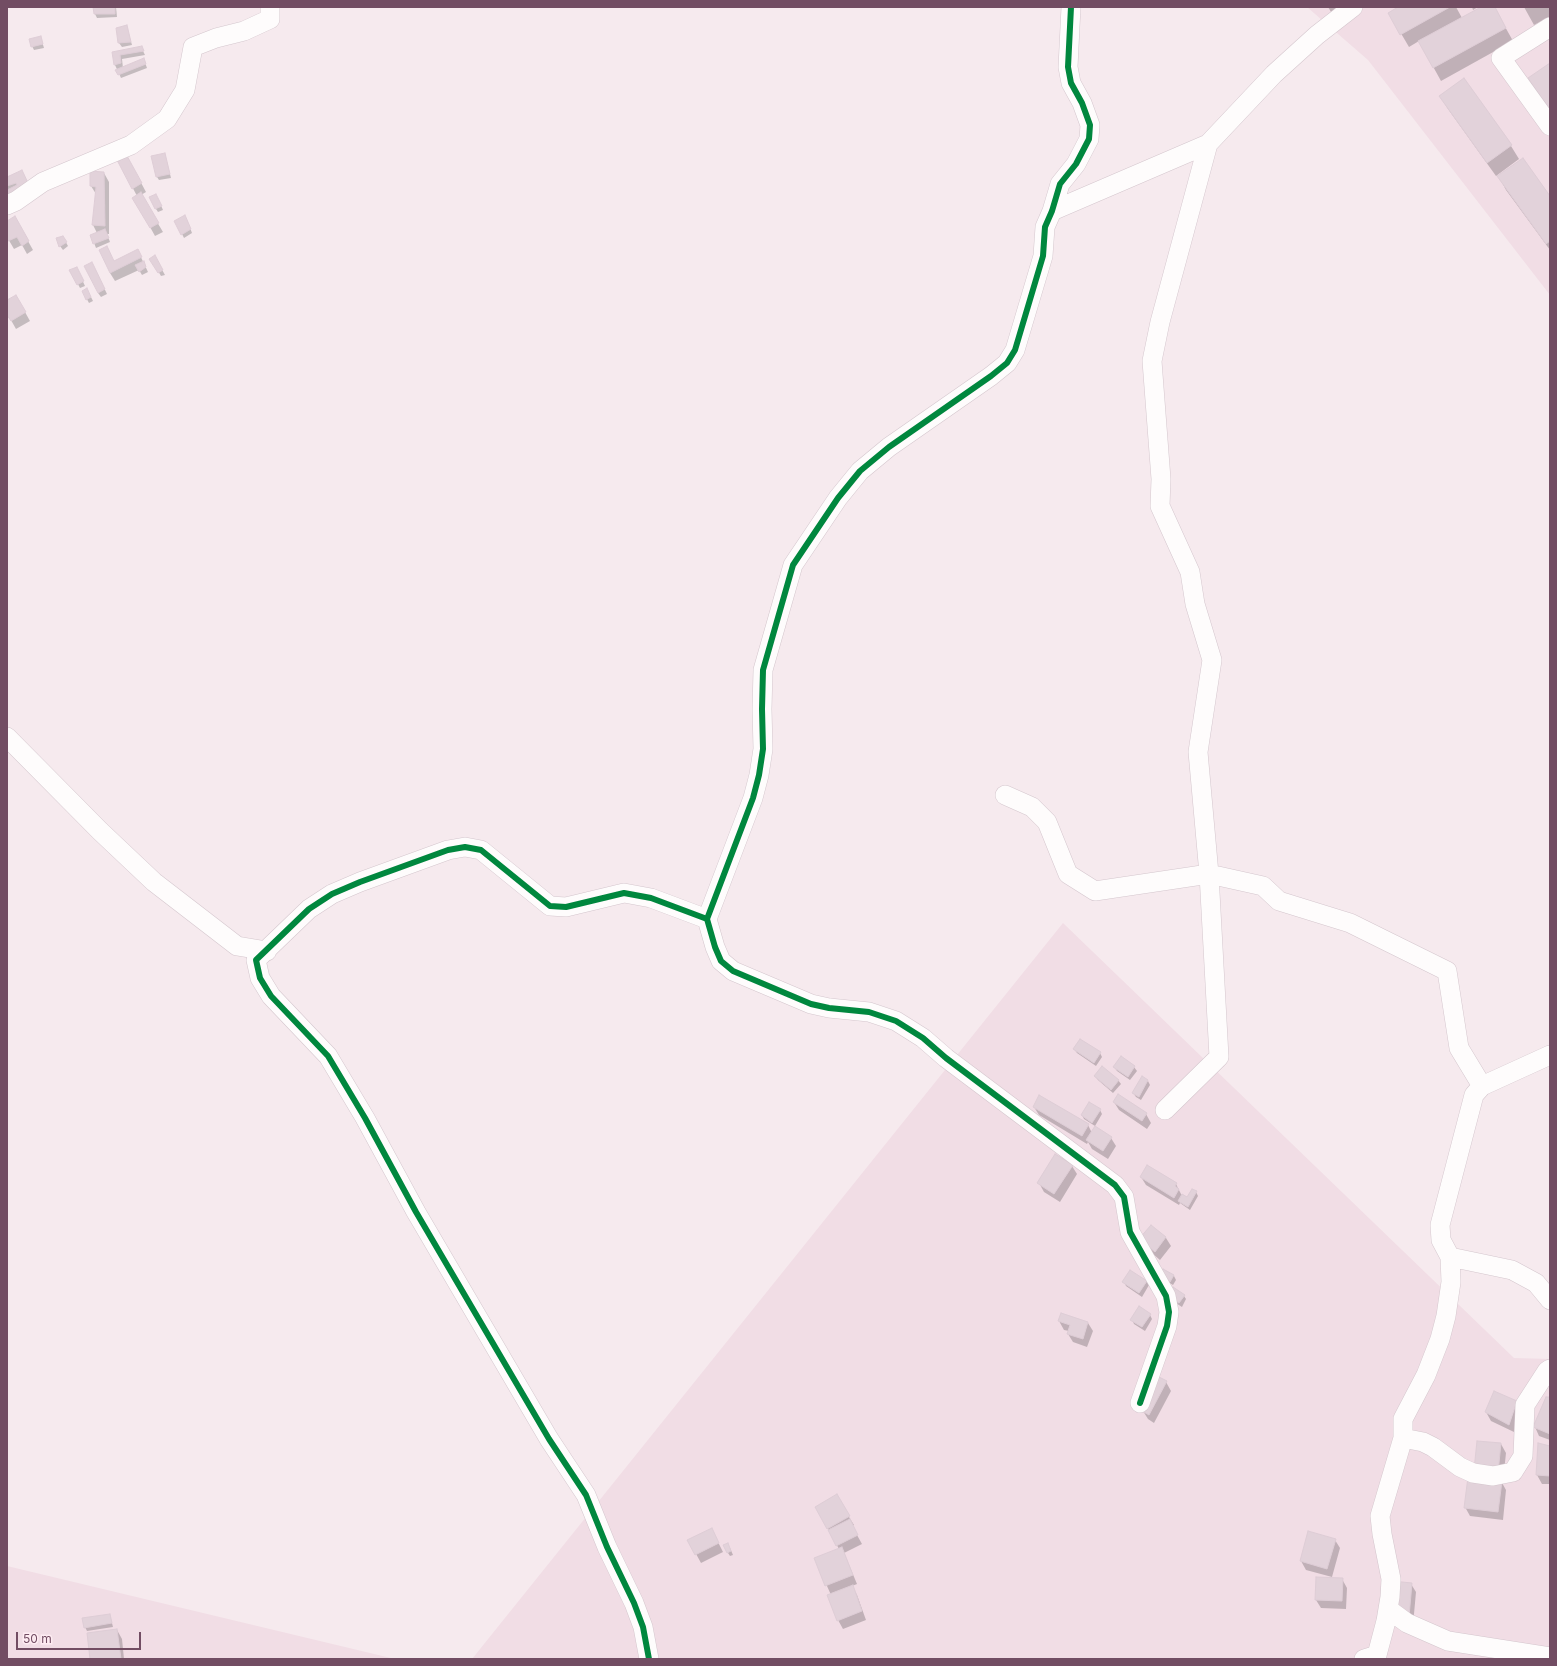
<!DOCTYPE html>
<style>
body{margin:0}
#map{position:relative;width:1557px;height:1666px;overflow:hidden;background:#f6eaee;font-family:Inter,sans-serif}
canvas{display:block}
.frame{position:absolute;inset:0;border:8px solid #724d63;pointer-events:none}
.scale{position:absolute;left:16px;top:1632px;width:125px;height:18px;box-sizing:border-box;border:2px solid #724d63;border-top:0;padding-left:5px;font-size:12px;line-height:14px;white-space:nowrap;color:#724d63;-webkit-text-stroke:3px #feecf2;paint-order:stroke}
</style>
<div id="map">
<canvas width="1557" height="1666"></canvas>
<div class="frame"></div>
<div class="scale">50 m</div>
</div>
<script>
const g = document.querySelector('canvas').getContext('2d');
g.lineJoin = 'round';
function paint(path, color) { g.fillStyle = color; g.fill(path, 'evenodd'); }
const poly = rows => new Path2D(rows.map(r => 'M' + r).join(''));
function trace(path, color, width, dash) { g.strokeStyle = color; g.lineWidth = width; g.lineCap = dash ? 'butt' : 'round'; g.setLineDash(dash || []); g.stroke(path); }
paint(poly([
 [1307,7,1550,7,1550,295,1368,60],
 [1063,923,1514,1358,1550,1359,1550,1659,472,1659],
 [7,1566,395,1659,7,1659]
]), '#f1dde5');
paint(poly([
 [94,7,116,7,117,17,97,18,95,14],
 [1328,7,1355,7,1336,20],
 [1400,7,1456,7,1462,18,1483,7,1494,7,1513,41,1441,81,1419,41,1409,47,1389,13],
 [1472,7,1478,7,1473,10],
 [1524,7,1550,7,1550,17,1534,25],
 [127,27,132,45,122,47,119,43,117,29],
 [41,38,44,48,34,50,32,46],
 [141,47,145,55,122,59,123,68,144,60,147,68,121,78,115,65,113,53],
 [1464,79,1511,146,1519,159,1496,176,1448,109,1440,96],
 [165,154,171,178,159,180,157,177],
 [118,160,131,164,146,192,141,195,163,232,155,236,134,198,137,196],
 [21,172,33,194,7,200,7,178],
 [104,173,109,182,109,234,107,234,110,242,96,248,91,235,97,233,93,225,96,194,91,186],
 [1499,177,1550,197,1550,250,1506,190],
 [158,199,163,210,158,212,156,209],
 [15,218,33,250,27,254,22,245,14,249,7,237,7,222],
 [187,220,192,233,184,238,176,222],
 [63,237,68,246,63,250,60,246],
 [138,251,148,272,142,275,139,270,115,281,110,273,114,262],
 [155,257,165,275,161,276,151,259],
 [94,267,107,294,101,297,98,293],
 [71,271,79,273,85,286,80,288],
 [83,292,89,293,93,301,89,303],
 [16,296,30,321,16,329,7,313,7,301],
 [1074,1049,1100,1053,1102,1057,1096,1066,1077,1053],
 [1114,1067,1134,1067,1137,1071,1130,1080,1117,1071],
 [1095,1076,1118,1080,1121,1084,1113,1093,1098,1080],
 [1148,1081,1150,1085,1141,1100,1136,1097,1133,1093],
 [1114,1102,1146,1114,1151,1123,1147,1129,1119,1110],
 [1034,1107,1088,1125,1092,1133,1111,1138,1116,1146,1108,1159,1092,1149,1088,1142,1087,1144,1039,1115],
 [1100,1110,1102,1114,1095,1126,1084,1119,1082,1115],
 [1072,1166,1077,1174,1060,1202,1044,1192,1039,1183],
 [1141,1177,1176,1184,1181,1194,1187,1198,1196,1192,1198,1196,1190,1210,1180,1203,1179,1205,1146,1185],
 [1151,1226,1166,1238,1171,1246,1160,1260,1146,1248],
 [1164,1270,1174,1276,1176,1280,1173,1285,1163,1279],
 [1147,1281,1149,1285,1142,1297,1126,1286,1124,1282],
 [1184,1296,1186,1299,1182,1307,1171,1300],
 [1150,1315,1152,1319,1145,1331,1134,1324,1132,1320],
 [1059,1321,1088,1323,1093,1331,1087,1347,1073,1342,1068,1334,1069,1331,1064,1330],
 [1166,1382,1171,1391,1154,1423,1148,1419,1143,1411],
 [1550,1398,1550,1440,1539,1436,1535,1427],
 [1516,1402,1521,1411,1514,1432,1491,1421,1486,1412],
 [1501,1444,1506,1453,1503,1481,1501,1481,1506,1490,1503,1520,1470,1516,1465,1507],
 [1550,1447,1550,1484,1542,1484,1537,1475],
 [836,1496,854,1525,852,1526,862,1544,844,1553,857,1584,852,1586,857,1595,866,1620,843,1629,838,1620,831,1595,815,1559,839,1549,816,1507],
 [716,1538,723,1552,701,1563,689,1541],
 [1335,1540,1340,1548,1332,1577,1306,1570,1301,1561],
 [730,1548,733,1555,730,1556,728,1553],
 [1342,1579,1347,1588,1346,1609,1321,1608,1316,1600],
 [1411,1584,1416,1592,1413,1625,1385,1622],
 [110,1615,113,1627,87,1631,85,1627],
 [117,1630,122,1639,124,1659,91,1659]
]), '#0003');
const building = poly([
 [93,7,115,7,115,14,94,14,93,7],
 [1398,7,1450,7,1400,35,1388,13,1398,7],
 [1481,7,1495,7,1506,28,1433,68,1418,41,1481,7],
 [127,25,131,42,118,43,116,28,127,25],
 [41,36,43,44,31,47,29,39,41,36],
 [142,46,144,51,120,55,121,63,114,65,112,52,142,46],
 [144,58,146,64,118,75,115,70,144,58],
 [1550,63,1550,112,1528,78,1550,63],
 [1464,78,1512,145,1487,163,1439,96,1464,78],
 [165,153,170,174,156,177,151,156,165,153],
 [126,154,142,183,132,189,117,160,126,154],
 [1523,158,1550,196,1550,241,1546,244,1497,176,1523,158],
 [22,170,29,185,7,196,7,190,17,185,16,183,7,186,7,177,22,170],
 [90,171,104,172,105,226,92,225,96,187,90,186,90,171],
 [141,192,159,223,150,228,132,198,141,192],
 [156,194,162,206,155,209,149,197,156,194],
 [185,215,191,229,181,235,174,221,185,215],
 [15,216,29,241,22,246,17,237,8,241,7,239,7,221,15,216],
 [105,229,109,238,93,244,90,235,105,229],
 [63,236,67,242,59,247,56,238,63,236],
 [107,246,114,261,138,249,142,257,110,273,99,250,107,246],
 [155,255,163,270,158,273,149,259,155,255],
 [144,261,146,267,139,272,135,265,144,261],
 [92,262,105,289,98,293,84,266,92,262],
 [77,267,84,281,77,285,69,270,77,267],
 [87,288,91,297,86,300,82,291,87,288],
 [16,295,26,312,11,321,7,315,7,300,16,295],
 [1080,1039,1101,1052,1094,1063,1073,1049,1080,1039],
 [1121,1056,1135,1066,1128,1077,1113,1067,1121,1056],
 [1102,1066,1119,1080,1111,1090,1094,1076,1102,1066],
 [1142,1076,1148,1080,1139,1097,1132,1093,1142,1076],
 [1118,1094,1147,1113,1142,1121,1113,1102,1118,1094],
 [1039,1095,1089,1124,1082,1136,1033,1107,1039,1095],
 [1089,1102,1101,1109,1092,1123,1081,1115,1089,1102],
 [1095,1126,1112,1137,1103,1151,1086,1140,1095,1126],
 [1055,1154,1073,1165,1054,1194,1037,1183,1055,1154],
 [1147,1165,1177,1183,1175,1186,1179,1189,1174,1198,1140,1177,1147,1165],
 [1192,1189,1197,1191,1188,1207,1178,1201,1182,1194,1187,1197,1192,1189],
 [1151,1225,1166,1237,1155,1252,1139,1239,1151,1225],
 [1163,1269,1174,1275,1170,1282,1160,1275,1163,1269],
 [1130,1270,1147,1281,1139,1293,1122,1282,1130,1270],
 [1173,1287,1185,1295,1179,1303,1168,1296,1173,1287],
 [1139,1306,1151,1314,1142,1327,1130,1320,1139,1306],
 [1061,1313,1088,1322,1083,1339,1067,1334,1070,1325,1058,1321,1061,1313],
 [1159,1377,1167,1381,1149,1415,1142,1411,1159,1377],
 [1494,1391,1517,1401,1509,1425,1485,1412,1494,1391],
 [1546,1397,1550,1397,1550,1434,1533,1427,1546,1397],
 [1477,1441,1501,1443,1498,1473,1474,1470,1477,1441],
 [1538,1443,1550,1446,1550,1476,1536,1475,1538,1443],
 [1468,1477,1502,1481,1498,1512,1464,1508,1468,1477],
 [837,1494,850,1516,827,1529,815,1507,837,1494],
 [850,1519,858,1535,836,1546,828,1530,850,1519],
 [712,1528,719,1543,695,1555,687,1540,712,1528],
 [1308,1531,1336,1539,1327,1569,1300,1561,1308,1531],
 [728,1543,731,1551,727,1553,723,1545,728,1543],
 [842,1547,853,1575,825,1586,814,1558,842,1547],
 [1316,1577,1343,1578,1342,1601,1315,1600,1316,1577],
 [1382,1580,1412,1583,1409,1617,1379,1614,1382,1580],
 [853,1585,862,1611,837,1621,827,1595,853,1585],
 [110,1614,112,1623,84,1628,82,1618,110,1614],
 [117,1629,121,1659,90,1659,87,1633,117,1629]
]);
paint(building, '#e2d2da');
trace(building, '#decdd6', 1);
const street = poly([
 [1071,7,1068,67,1071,83,1082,103,1090,125,1089,139,1076,164,1060,184,1052,211,1045,227,1043,256,1015,350,1007,363,991,376,889,447,860,471,838,498,793,565,763,670,762,709,763,749,759,775,753,798,707,919,715,947,721,961,733,971,811,1004,829,1008,869,1012,896,1021,923,1038,946,1058,1115,1185,1124,1197,1130,1232,1166,1296,1169,1312,1167,1326,1140,1403],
 [1550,27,1501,58,1550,126],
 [7,205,16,201,43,182,131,145,167,119,185,90,193,47,216,38,244,31,270,19,270,7],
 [1052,211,1208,144],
 [7,737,100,831,154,882,237,946,267,951],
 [1005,795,1032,807,1047,822,1068,874,1095,891,1209,874,1263,886,1279,901,1350,923,1447,971,1459,1048,1482,1086],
 [1165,1110,1219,1057,1209,874,1198,752,1212,660,1195,604,1190,572,1160,506,1161,479,1152,361,1160,322,1208,144,1274,74,1317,35,1353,7],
 [1450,1257,1512,1270,1536,1283,1550,1300],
 [1403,1438,1423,1442,1433,1447,1460,1467,1473,1473,1493,1476,1513,1472,1523,1456,1525,1405,1547,1371,1550,1369],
 [1388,1609,1407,1623,1448,1641,1550,1657],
 [649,1659,643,1627,634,1603,607,1547,586,1495,549,1439,416,1212,365,1118,328,1056,271,996,260,978,256,960,309,909,332,894,360,882,448,850,465,847,481,850,550,906,566,907,624,893,651,898,707,919],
 [1364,1659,1377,1655,1386,1621,1390,1597,1391,1579,1382,1534,1380,1516,1403,1438,1403,1419,1426,1375,1440,1339,1446,1316,1451,1282,1450,1257,1441,1240,1440,1225,1474,1095,1482,1086,1550,1055]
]);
trace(street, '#d4c6cd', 20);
trace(street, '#fefcfc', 19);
trace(poly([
 [1071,7,1068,67,1071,83,1082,103,1090,125,1089,139,1076,164,1060,184,1052,211,1045,227,1043,256,1015,350,1007,363,991,376,889,447,860,471,838,498,793,565,763,670,762,709,763,749,759,775,753,798,707,919,715,947,721,961,733,971,811,1004,829,1008,869,1012,896,1021,923,1038,946,1058,1115,1185,1124,1197,1130,1232,1166,1296,1169,1312,1167,1326,1140,1403],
 [649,1659,643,1627,634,1603,607,1547,586,1495,549,1439,416,1212,365,1118,328,1056,271,996,260,978,256,960,309,909,332,894,360,882,448,850,465,847,481,850,550,906,566,907,624,893,651,898,707,919]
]), '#00873e', 6);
</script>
